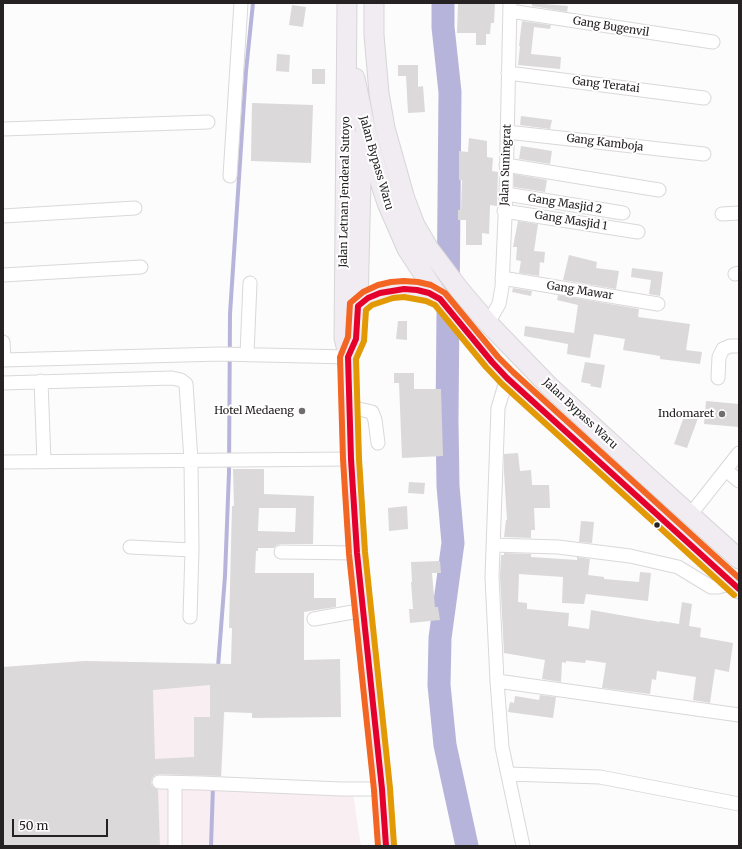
<!DOCTYPE html>
<style>
body{margin:0}
#map{position:relative;width:742px;height:849px;overflow:hidden;background:#fcfcfc;font-family:Merriweather,serif}
canvas{display:block}
.frame{position:absolute;inset:0;border:4px solid #262223;pointer-events:none}
.scale{position:absolute;left:12px;top:819px;width:96px;height:18px;box-sizing:border-box;border:2px solid #262223;border-top:0;padding-left:5px;font-size:12px;line-height:14px;white-space:nowrap;color:#262223;-webkit-text-stroke:3px #fff;paint-order:stroke}
</style>
<div id="map">
<canvas width="742" height="849"></canvas>
<div class="frame"></div>
<div class="scale">50 m</div>
</div>
<script>
const g = document.querySelector('canvas').getContext('2d');
g.lineJoin = 'round';
function paint(path, color) { g.fillStyle = color; g.fill(path, 'evenodd'); }
const poly = rows => new Path2D(rows.map(r => 'M' + r).join(''));
function trace(path, color, width, dash) { g.strokeStyle = color; g.lineWidth = width; g.lineCap = dash ? 'butt' : 'round'; g.setLineDash(dash || []); g.stroke(path); }
function drawText(font, color, halo, rows, align = 'center') {
  g.font = font + ' Merriweather,serif'; g.lineWidth = 4; g.setLineDash([]); g.textBaseline = 'middle'; g.strokeStyle = halo; g.fillStyle = color; for (const [text, x, y, turn = 0] of rows) {
    g.save(); g.translate(x, y); g.rotate((+turn || 0) * Math.PI / 180); g.textAlign = isNaN(turn) ? turn : align; if (halo) g.strokeText(text, 0, 0); g.fillText(text, 0, 0); g.restore();
  }
}
paint(poly([
 [85,661,211,664,227,664,221,783,352,787,361,846,3,846,3,667]
]), '#f9eef1');
trace(poly([
 [218,667,225,576,229,472,230,314,246,71,253,3],
 [211,846,213,786]
]), '#b7b4db', 4);
trace(poly([
 [443,3,443,27,450,92,447,420,448,486,453,543,440,638,439,685,445,745,467,846]
]), '#b7b4db', 23);
paint(poly([
 [458,3,495,3,494,23,491,23,490,34,486,34,486,45,476,45,476,33,457,33],
 [532,3,568,6,567,12,532,6],
 [292,5,306,7,303,27,289,25],
 [522,21,551,25,550,29,534,27,531,54,561,57,560,69,518,65,520,46,519,46],
 [277,54,290,55,289,72,276,71],
 [398,65,418,65,418,87,423,86,425,112,408,113,406,76,398,76],
 [312,69,325,69,325,84,312,84],
 [252,103,313,105,311,163,251,161],
 [521,116,552,120,550,129,520,125],
 [469,138,487,141,487,157,493,158,492,171,498,172,497,206,490,205,489,234,482,233,482,245,466,245,466,220,458,220,458,210,461,210,462,180,459,180,459,151,468,152],
 [521,146,552,151,550,164,519,159],
 [514,174,547,180,545,192,514,187],
 [518,221,538,224,534,251,545,252,544,263,540,262,539,276,519,273,521,261,516,260,517,247,513,247],
 [569,255,597,262,596,268,619,271,616,289,563,280],
 [632,268,663,272,660,296,649,294,651,280,631,277],
 [513,288,532,291,531,296,512,292],
 [558,295,639,309,638,317,690,324,686,350,702,352,700,364,660,359,660,356,623,350,625,339,594,334,590,358,567,354,568,344,524,336,525,326,574,333,578,305,557,300],
 [398,321,407,321,407,340,396,339],
 [585,362,605,365,601,388,590,386,591,384,581,382],
 [394,373,414,373,414,389,441,389,443,456,402,458,399,383,394,383],
 [706,401,739,404,739,427,704,424],
 [685,414,698,418,687,448,674,444],
 [518,453,520,471,531,470,532,485,549,485,550,508,534,508,535,530,531,530,531,538,504,537,506,520,507,520,504,472,504,454],
 [233,469,264,469,264,494,314,496,313,544,281,544,277,545,274,548,258,548,258,551,256,551,255,573,314,573,314,598,336,598,336,607,304,612,304,660,340,659,341,717,252,718,252,713,224,712,221,776,159,774,155,775,152,778,151,782,152,786,158,790,160,846,3,846,3,667,85,661,231,664,232,628,229,628,232,506,234,506],
 [259,508,296,508,295,532,258,531],
 [210,685,210,717,194,717,194,757,155,759,153,690],
 [409,482,425,483,424,494,408,493],
 [407,506,408,529,389,531,388,508],
 [581,521,594,522,592,543,579,542],
 [504,553,531,554,531,557,577,560,577,557,590,559,588,575,604,577,604,579,639,582,640,572,651,573,648,601,586,594,584,604,562,603,563,577,519,574,518,602,527,603,527,609,569,613,568,626,589,629,591,610,660,622,660,621,679,624,682,602,692,604,689,626,701,628,700,637,733,643,729,672,715,669,710,703,693,700,696,677,657,671,656,680,652,679,650,694,602,688,606,663,586,660,585,663,566,661,566,663,562,662,561,682,542,679,545,660,504,653,500,577,501,555,504,555],
 [440,561,441,573,432,573,435,607,438,607,440,620,410,623,409,609,413,609,411,582,412,582,411,562],
 [540,695,556,697,553,718,508,712,510,702,514,703,515,696,539,700]
]), '#dbd9d9');
const minor = poly([
 [510,11,713,42],
 [508,73,704,98],
 [3,129,208,122],
 [507,132,704,154],
 [506,165,659,190],
 [230,176,241,3],
 [506,194,623,213],
 [504,211,638,232],
 [722,214,739,213],
 [3,216,135,208],
 [735,274,739,273],
 [3,275,141,267],
 [502,278,658,304],
 [488,323,499,304,502,287,506,194,510,3],
 [3,342,4,360],
 [247,354,250,283],
 [3,360,220,354,348,357],
 [507,378,498,408,492,577,497,681,502,747,523,846],
 [718,378,719,357,723,349,730,346,739,346],
 [41,381,44,462],
 [3,383,172,378,181,380,186,384,191,461,192,550,190,617],
 [350,407,372,412,375,420,378,443],
 [3,462,351,459],
 [726,470,739,481],
 [690,515,739,453],
 [493,545,558,547,630,556,678,567,711,587,718,587,733,583],
 [130,547,192,550],
 [281,552,357,553],
 [314,619,364,610],
 [497,681,739,715],
 [508,774,600,777,739,804],
 [159,782,201,783,341,789,382,789],
 [175,783,175,846]
]);
const highway = poly([
 [347,3,344,338,348,354,351,459,357,553,382,789,386,846],
 [374,3,374,35,379,93,385,128,405,199,415,225,429,249,459,289,488,323,550,387,648,477,739,559],
 [355,78,366,131,382,188,387,203,407,249,440,299,492,362,507,378,739,589],
 [358,306,368,298,380,293,392,290,404,289,417,290,429,293,440,299],
 [352,347,356,339,358,306,362,139]
]);
trace(minor, '#dad8d9', 15);
trace(highway, '#d7d6d7', 21);
trace(minor, '#fff', 13);
trace(highway, '#f1ebf2', 19);
trace(poly([
 [386,846,382,789,357,553,351,459,348,357,356,339,358,306,368,298,380,293,404,289,417,290,429,293,440,299,492,362,507,378,739,589]
]), '#e4002b', 6);
trace(poly([
 [394,845,390,788,365,552,359,459,356,359,364,341,366,310,372,305,393,298,404,297,426,301,435,305,486,367,502,384,734,595]
]), '#e29904', 6);
trace(poly([
 [378,846,374,790,349,554,343,459,340,357,348,337,350,303,363,292,378,285,391,282,404,281,418,282,431,285,445,293,498,357,513,372,739,578]
]), '#f26522', 6);
for (const [x, y, r, color] of [
 [302,411,4,"#716e6f"],
 [722,414,4,"#716e6f"],
 [657,525,3.5,"#262223"]
]) { const dot = new Path2D(); dot.arc(x, y, r, 0, 2 * Math.PI); g.fillStyle = color; g.fill(dot); trace(dot, '#fff', 1.5); }
drawText('11px', '#262223', '#fff', [
 ["Gang Bugenvil",611,27,9],
 ["Gang Teratai",606,85,7],
 ["Gang Kamboja",605,143,7],
 ["Jalan Bypass Waru",376,163,74],
 ["Jalan Suningrat",506,165,-88],
 ["Jalan Letnan Jenderal Sutoyo",345,192,-89],
 ["Gang Masjid 2",565,204,9],
 ["Gang Masjid 1",571,221,9],
 ["Gang Mawar",580,291,9],
 ["Jalan Bypass Waru",580,414,43]
]);
drawText('11px', '#262223', '#fff', [
 ["Hotel Medaeng",294,411],
 ["Indomaret",714,414]
], 'right');
</script>
